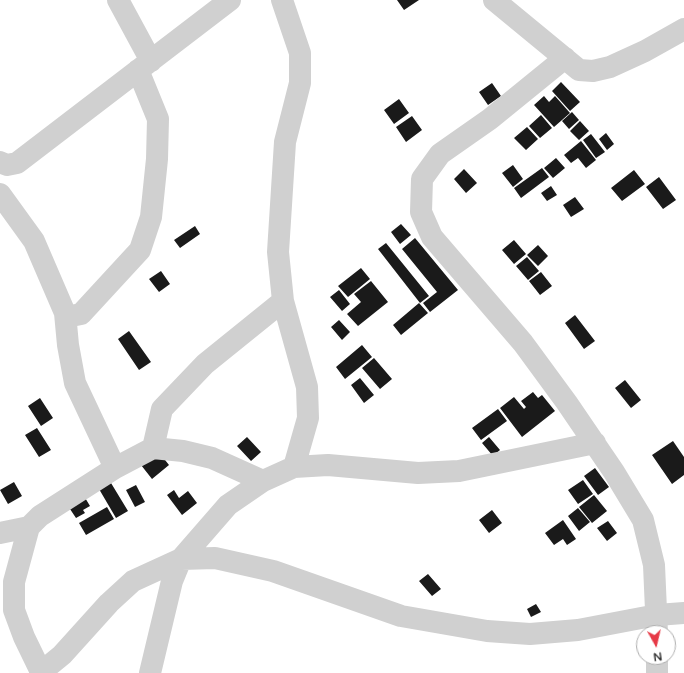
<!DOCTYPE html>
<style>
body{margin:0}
#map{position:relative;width:684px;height:673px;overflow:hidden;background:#fff;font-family:"Varela Round",sans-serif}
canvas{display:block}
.north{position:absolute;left:636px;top:625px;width:40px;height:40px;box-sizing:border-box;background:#fff;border:1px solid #adadad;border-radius:50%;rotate:172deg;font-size:11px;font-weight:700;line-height:16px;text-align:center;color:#333}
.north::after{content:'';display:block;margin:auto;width:14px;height:18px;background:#e63946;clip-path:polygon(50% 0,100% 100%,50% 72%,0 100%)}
</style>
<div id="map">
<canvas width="684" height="673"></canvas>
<div class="north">N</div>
</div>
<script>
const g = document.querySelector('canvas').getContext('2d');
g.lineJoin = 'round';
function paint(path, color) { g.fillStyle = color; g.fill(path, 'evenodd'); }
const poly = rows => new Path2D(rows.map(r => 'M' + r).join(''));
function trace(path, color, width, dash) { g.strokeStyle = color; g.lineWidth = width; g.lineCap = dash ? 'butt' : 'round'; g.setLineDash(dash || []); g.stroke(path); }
paint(poly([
 [397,0,419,0,404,10],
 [561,82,580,102,570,111,552,91],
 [492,83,501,96,488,105,479,92],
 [544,96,549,102,555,96,570,113,554,127,534,105],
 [399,99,409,113,394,124,384,110],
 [572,112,579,120,569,129,562,121],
 [541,115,552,128,540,138,529,126],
 [412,116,422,130,406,142,396,127],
 [580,121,589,131,579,140,570,131],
 [527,127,538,139,526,150,514,138],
 [606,133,614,144,607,150,599,139],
 [591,134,605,152,596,158,583,140],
 [581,141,596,160,586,168,578,158,571,163,564,155],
 [556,158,565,168,553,178,544,168],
 [513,165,523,179,513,187,502,173],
 [542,168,549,177,521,198,514,188],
 [464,169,477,183,466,193,454,179],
 [634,170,645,184,622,201,611,188],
 [659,177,676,200,663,209,646,187],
 [551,186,557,195,547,201,541,193],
 [575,197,584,209,571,217,563,205],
 [401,224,411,235,400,244,391,232],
 [195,226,200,234,180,248,174,240],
 [415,238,458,290,430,312,423,303,437,292,402,249],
 [514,240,526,254,514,264,502,250],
 [386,243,429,296,420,303,378,249],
 [538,245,548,256,538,266,527,255],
 [527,257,539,271,528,280,516,266],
 [361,268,370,279,348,297,338,286],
 [161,271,170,284,159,292,149,279],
 [541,272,552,286,540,295,529,281],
 [371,281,388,302,358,326,347,314,361,302,354,294],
 [339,290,350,304,342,311,330,297],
 [419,303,428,313,401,335,393,325],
 [575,315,595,341,584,349,565,323],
 [339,320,350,332,342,340,331,327],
 [129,331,151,362,139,370,118,339],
 [362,345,372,357,345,379,336,367],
 [374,358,392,379,380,389,362,368],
 [360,378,374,395,364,403,351,385],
 [625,380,641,400,631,408,615,388],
 [533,392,538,398,542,395,555,411,522,437,500,408,514,397,524,409,526,407,521,401],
 [40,398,53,418,41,426,28,406],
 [498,409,507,421,481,440,472,428],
 [37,428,51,450,39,457,25,435],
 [247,437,261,452,251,461,237,446],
 [489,437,500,450,493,456,482,443],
 [673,441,684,457,684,475,672,484,652,455],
 [158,451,169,465,152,479,141,465],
 [595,468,609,487,598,495,584,476],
 [583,480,593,494,578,504,568,490],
 [14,482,22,496,8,504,0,490],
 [111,483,128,511,116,518,99,489],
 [136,485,145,502,135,507,126,490],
 [174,490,179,498,188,491,197,503,182,515,167,495],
 [594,495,607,511,592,523,579,507],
 [84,496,90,506,83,510,85,513,76,518,68,506],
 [107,507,114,519,86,535,79,523],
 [578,508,590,522,579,531,568,516],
 [492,510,502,523,489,533,479,520],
 [563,520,576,539,567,545,563,539,554,545,545,533],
 [608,521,617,533,607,541,597,528],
 [428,574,441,589,432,596,419,581],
 [536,604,541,612,531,617,527,609]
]), '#1a1a1a');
trace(poly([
 [118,0,151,61],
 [282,0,300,53,300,83,285,142,278,252,283,301,307,387,308,418,294,467],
 [494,0,579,70,593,71,610,67,645,51,684,29],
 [565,58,490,119,440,154,422,179,421,212,432,237,523,343,567,403,614,472,643,520,654,565,657,633],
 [0,162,7,165,17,163,230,0],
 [0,194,34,241,65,313,68,345,75,383,115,468],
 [65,313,71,316,81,314,140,250,151,217,157,159,158,119,138,70],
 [153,448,162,409,205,364,283,301],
 [0,533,29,527],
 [41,672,24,637,14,610,14,582,27,534,29,527,40,516,115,468,153,448,183,451,212,458,263,481],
 [40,673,62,655,109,603,133,581,181,559,215,558,273,571,401,616,487,631,530,634,578,630,657,615,684,613],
 [150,673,172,581,181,559,228,505,263,481,294,467,328,465,418,473,459,471,595,443],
 [657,673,657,657]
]), '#d0d0d0', 22);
</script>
